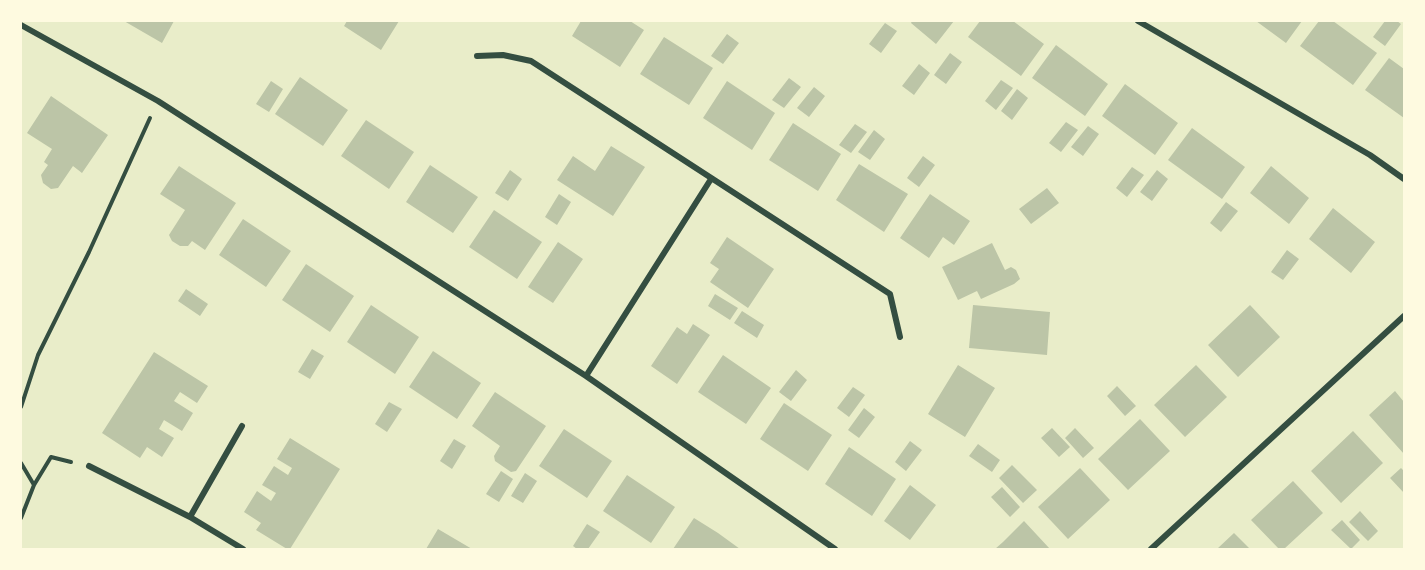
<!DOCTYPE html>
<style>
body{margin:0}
#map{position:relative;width:1425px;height:570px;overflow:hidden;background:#e9edc9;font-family:Merriweather,serif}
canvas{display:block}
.frame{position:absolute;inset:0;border:22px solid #fefae0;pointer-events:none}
</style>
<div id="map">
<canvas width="1425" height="570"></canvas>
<div class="frame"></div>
</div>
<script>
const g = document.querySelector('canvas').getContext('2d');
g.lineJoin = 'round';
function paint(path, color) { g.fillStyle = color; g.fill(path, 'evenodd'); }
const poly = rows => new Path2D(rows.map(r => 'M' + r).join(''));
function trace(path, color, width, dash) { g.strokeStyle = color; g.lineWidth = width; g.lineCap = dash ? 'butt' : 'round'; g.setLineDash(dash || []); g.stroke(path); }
paint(poly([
 [124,21,174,21,162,43],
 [347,21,399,21,381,50,344,26],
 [581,21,630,21,644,30,620,67,572,36],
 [912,21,954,21,936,44,911,23],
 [980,21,1013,21,1044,44,1021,76,968,37],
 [1256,21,1302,21,1286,43],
 [1319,21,1333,21,1377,53,1353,85,1300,46],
 [1385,21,1397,21,1401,24,1385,46,1373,37],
 [885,23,897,31,881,53,869,44],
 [727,34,739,43,723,64,711,56],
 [664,37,713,68,689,105,640,74],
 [1056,45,1108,84,1085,116,1032,78],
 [950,53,962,62,946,84,934,75],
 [1389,58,1404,69,1404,118,1365,90],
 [919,64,930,73,914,95,902,86],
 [300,77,348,110,323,146,275,114],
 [789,78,801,87,784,108,772,100],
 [1001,80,1013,88,996,110,985,101],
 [271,81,283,89,269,112,256,104],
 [727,81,775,113,752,150,703,118],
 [1125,84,1178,123,1155,155,1102,116],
 [814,87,825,96,809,117,797,108],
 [1017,89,1028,98,1012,120,1001,111],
 [51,96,108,135,82,173,73,166,58,188,51,189,43,183,41,175,48,165,44,162,52,149,27,133],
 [366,120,414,152,389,189,341,156],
 [1066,122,1078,130,1061,152,1049,143],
 [793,123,841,154,818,191,769,160],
 [855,124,867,132,851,153,839,145],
 [1088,126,1099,134,1083,156,1071,147],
 [1192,128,1245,167,1222,199,1168,160],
 [874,130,885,139,870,160,858,152],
 [611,146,645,167,613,216,557,180,573,156,595,171],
 [923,156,935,165,919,187,907,178],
 [859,164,908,194,884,232,836,200],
 [430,165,478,197,453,233,406,202],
 [179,166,236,203,205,250,192,241,188,246,180,246,172,241,169,235,185,210,160,194],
 [1271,166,1309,198,1289,224,1250,193],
 [1132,167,1144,175,1127,197,1116,188],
 [510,170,522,179,508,201,495,193],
 [1157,170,1168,179,1152,201,1140,192],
 [1047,188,1059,203,1031,224,1019,209],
 [559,194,571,202,557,225,545,217],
 [930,194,970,221,954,245,943,237,929,258,900,238],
 [1226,202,1238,211,1221,232,1210,223],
 [1333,208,1375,242,1351,273,1309,239],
 [494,210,542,242,517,279,469,247],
 [243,219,291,251,266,287,219,255],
 [727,237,774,269,748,308,710,282,719,269,710,263],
 [558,242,583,259,553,303,528,287],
 [992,243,1005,270,1011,267,1016,270,1020,279,1014,284,981,299,977,291,958,300,942,267],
 [1287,250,1299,259,1283,280,1271,272],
 [306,264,354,296,330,332,282,300],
 [186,289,208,304,200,316,178,301],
 [715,294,738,308,730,320,708,306],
 [371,305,419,337,395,374,347,342],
 [973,305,1050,312,1047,355,969,348],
 [1250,305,1280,337,1238,377,1208,345],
 [742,311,764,325,757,338,734,323],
 [693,324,710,335,677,384,651,366,677,327,687,334],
 [312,349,324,356,310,379,298,372],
 [433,351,481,383,457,419,409,387],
 [154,352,208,386,197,403,180,392,174,401,193,413,182,431,164,420,159,429,174,438,162,457,147,447,140,458,102,433],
 [723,355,771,388,746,424,698,392],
 [958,365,995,388,965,437,928,414],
 [1196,365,1227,397,1185,437,1154,405],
 [796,370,807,380,791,401,779,392],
 [1117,386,1136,406,1125,416,1107,396],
 [853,387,865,395,849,417,837,408],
 [1395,391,1404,402,1404,454,1369,415],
 [495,392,546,426,516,471,511,472,495,461,494,456,500,446,472,426],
 [389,402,402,409,387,432,375,424],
 [784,403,832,435,808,471,760,439],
 [864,408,875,417,859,438,848,430],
 [1140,419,1170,451,1128,490,1098,459],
 [1052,428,1070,447,1059,457,1041,438],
 [1075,428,1094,448,1083,458,1065,438],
 [564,429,612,461,587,498,539,466],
 [1353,431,1383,463,1341,503,1311,471],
 [290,438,340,469,290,549,287,549,256,530,261,523,244,512,257,491,271,501,276,493,262,485,274,466,288,475,292,468,277,459],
 [454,439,466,446,452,469,440,461],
 [910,441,922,450,906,471,895,462],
 [978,444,1000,460,992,472,969,456],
 [849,447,896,479,872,516,825,484],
 [1012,465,1037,490,1023,503,999,478],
 [1080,468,1110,500,1068,539,1038,507],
 [1401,468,1404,471,1404,493,1390,478],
 [501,471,513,479,499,502,486,494],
 [525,473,537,481,523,503,511,496],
 [627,475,675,507,651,543,603,511],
 [1293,481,1323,513,1284,549,1279,549,1251,520],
 [910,485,936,505,910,540,884,521],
 [1002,487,1020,507,1010,517,991,497],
 [1360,511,1378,531,1368,541,1349,522],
 [694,518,718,533,740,549,673,549],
 [1342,520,1360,540,1351,549,1331,530],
 [1024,521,1050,549,995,549,1003,542],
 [587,524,600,532,588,549,577,549,573,546],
 [438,529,472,549,426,549],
 [1234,533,1250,549,1217,549]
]), '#bcc5a7');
trace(poly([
 [21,407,38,355,89,252,150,118],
 [21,463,34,485],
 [21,518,34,485,51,457,71,462]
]), '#344e41', 4);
trace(poly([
 [1138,21,1370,155,1404,179],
 [21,25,158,101,586,376,835,549],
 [477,56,503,55,531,61,890,294,900,337],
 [586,376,711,179],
 [89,466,190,517,243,549],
 [190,517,242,426],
 [1151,549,1404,316]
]), '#344e41', 6);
</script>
